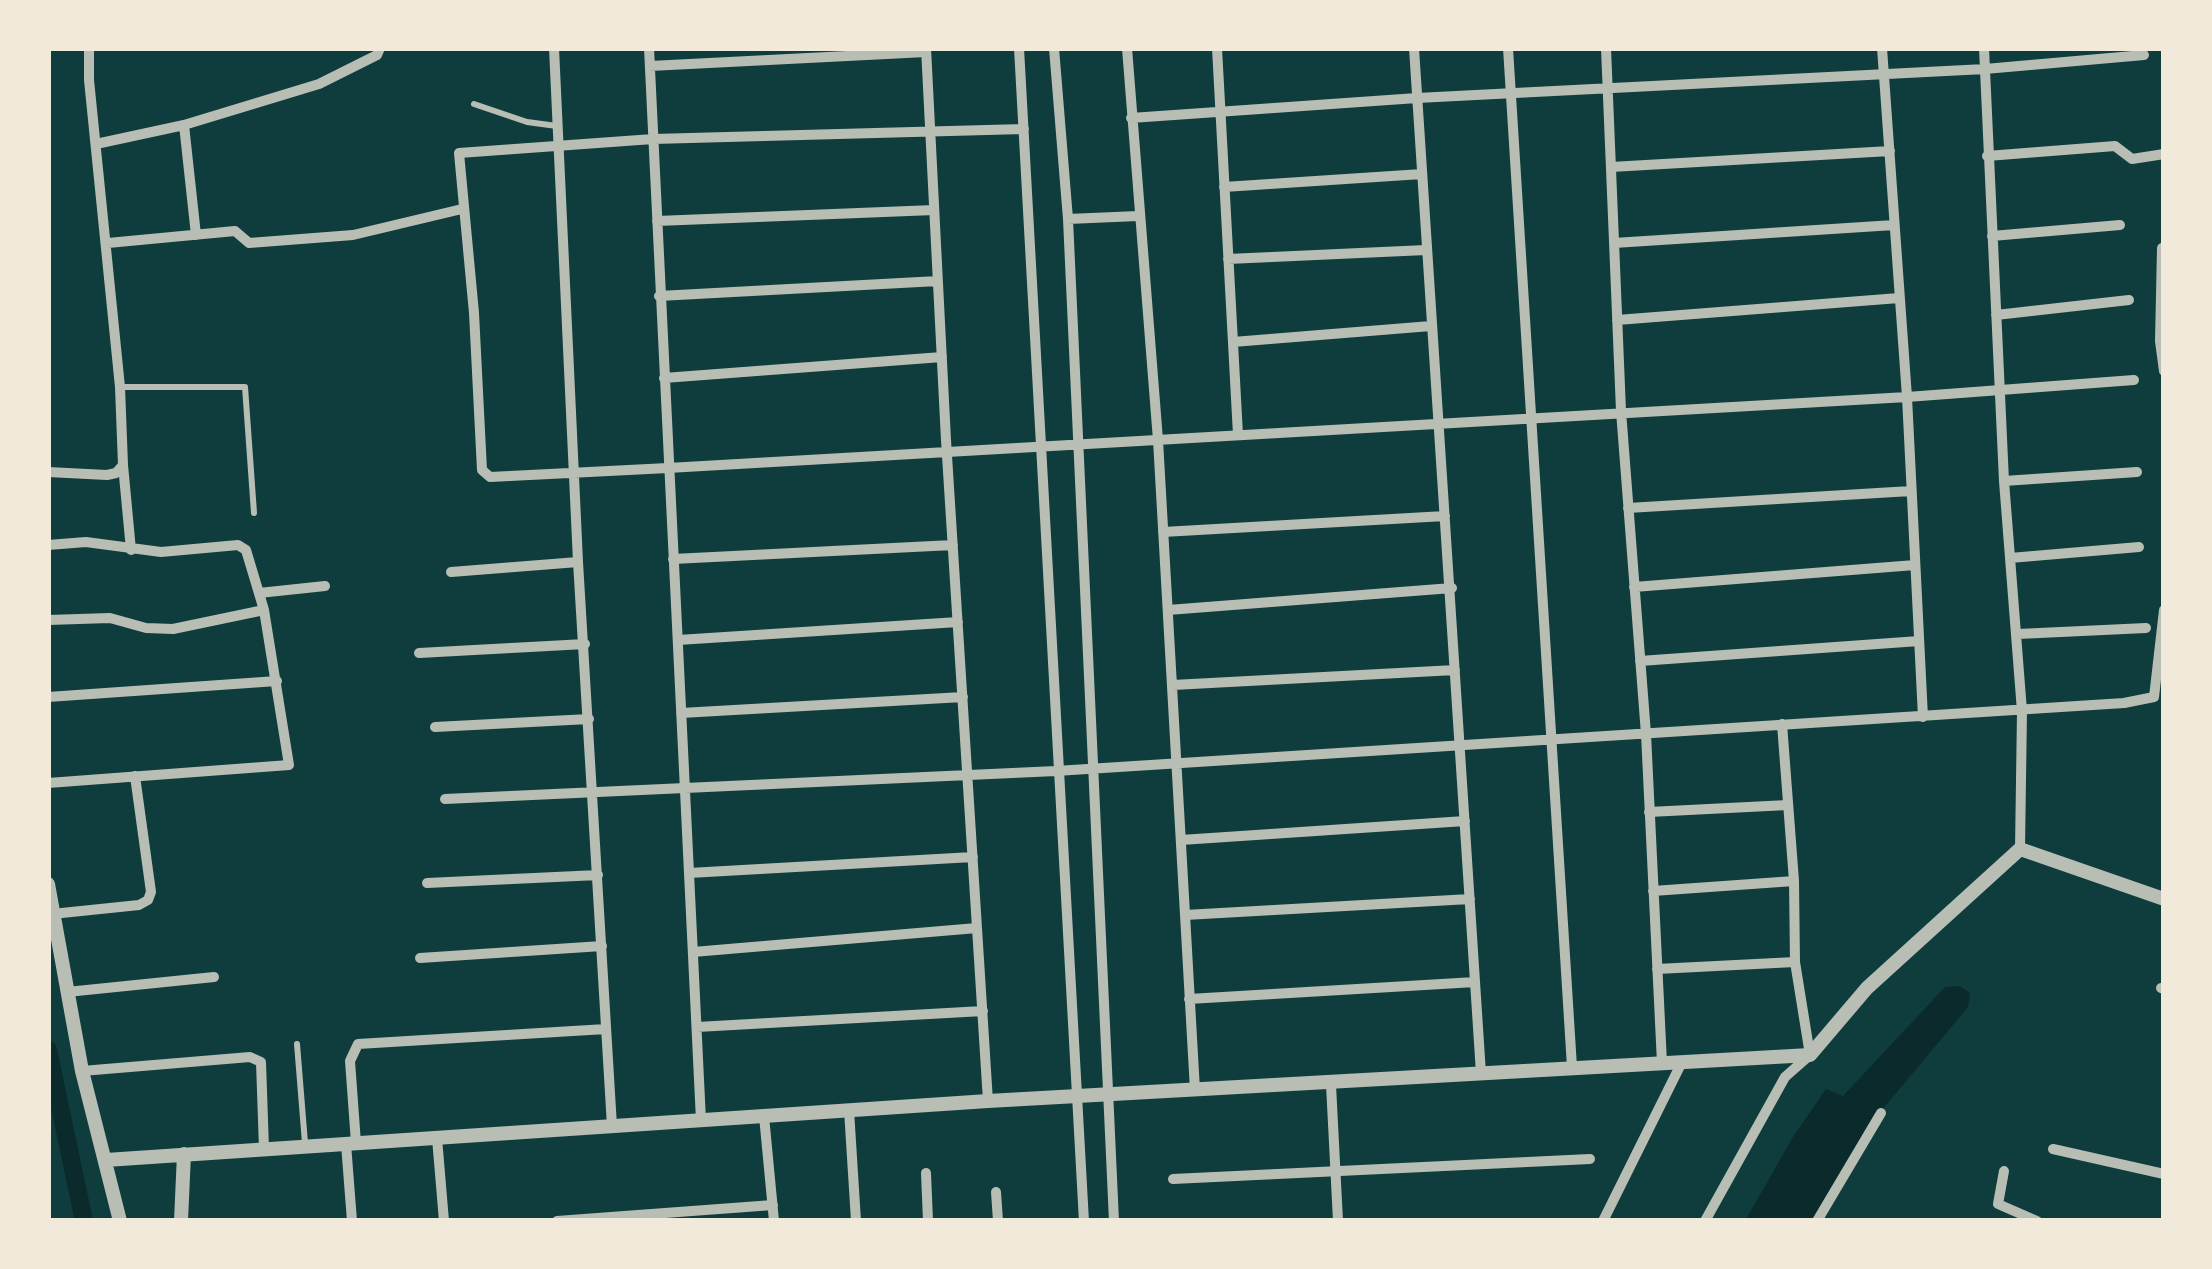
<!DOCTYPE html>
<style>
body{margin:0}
#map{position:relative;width:2212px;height:1269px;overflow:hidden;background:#0f3d3e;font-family:Mulish,sans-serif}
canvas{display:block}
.frame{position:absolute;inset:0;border:51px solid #f1e9da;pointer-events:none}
</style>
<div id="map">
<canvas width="2212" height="1269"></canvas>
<div class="frame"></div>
</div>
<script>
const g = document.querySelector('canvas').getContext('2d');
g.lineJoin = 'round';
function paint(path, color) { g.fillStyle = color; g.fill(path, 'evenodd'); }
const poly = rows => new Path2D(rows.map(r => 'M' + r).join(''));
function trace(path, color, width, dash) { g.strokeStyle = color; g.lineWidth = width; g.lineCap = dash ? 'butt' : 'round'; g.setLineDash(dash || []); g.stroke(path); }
paint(poly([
 [1960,986,1970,993,1968,1007,1881,1111,1815,1221,1745,1221,1793,1137,1826,1089,1843,1096,1945,987]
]), '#0a2a2b');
trace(poly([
 [48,1050,84,1221]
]), '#0a2a2b', 18);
trace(poly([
 [474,104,527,122,557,126],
 [120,387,245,387,254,513],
 [297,1044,305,1143]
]), '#b8beb3', 6);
trace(poly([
 [554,48,578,562,612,1126],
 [649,48,701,1120],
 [926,48,946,440,988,1101],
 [1019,48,1084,1221],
 [1054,48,1068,219,1114,1221],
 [1127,48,1158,440,1195,1090],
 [1217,48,1238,435],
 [1414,48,1481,1073],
 [1508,48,1572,1067],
 [1606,48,1621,411,1646,734,1662,1063],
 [1882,48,1907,397,1923,717],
 [1984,48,2004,481,2022,711,2020,849],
 [650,66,926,52],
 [1131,118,1417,98,1985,69,2144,55],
 [1024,129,653,139,459,153,474,313,482,470,490,477,668,468,1907,397,2134,380],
 [96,144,184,125],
 [1987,156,2115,146,2132,159,2164,154],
 [1611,167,1890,151],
 [1224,187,1422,174],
 [1068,219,1138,216],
 [657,221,934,210],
 [196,235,184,125,319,84,377,55,380,48],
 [1992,236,2120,225],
 [108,243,235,231,249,243,353,235,462,209],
 [1614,243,1894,225],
 [2162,248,2160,341,2164,371],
 [1228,259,1426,250],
 [659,296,938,281],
 [1996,315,2129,300],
 [1617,320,1899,298],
 [1233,342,1431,326],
 [664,378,942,357],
 [123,465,131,550],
 [48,472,107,475,116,473,123,465,120,387,89,80,89,48],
 [2004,481,2137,472],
 [1628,508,1911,491],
 [1163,532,1445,516],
 [48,545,86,542,161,552,238,545,246,550,264,610,289,765,48,783],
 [2010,558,2139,547],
 [673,559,953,545],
 [451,572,578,562],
 [1634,587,1915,565],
 [259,593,325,586],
 [1168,610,1452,588],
 [48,620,110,618,146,628,173,629,264,610],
 [2018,634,2146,628],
 [678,640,958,622],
 [419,653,585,644],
 [1640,661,1919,641],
 [1173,685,1455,670],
 [48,697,277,681],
 [681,713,963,697],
 [435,727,589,719],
 [445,799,1056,771,2124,703,2154,697,2164,610],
 [1649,812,1788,805],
 [1181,840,1465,821],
 [689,873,973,857],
 [427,883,598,875],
 [1653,891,1794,881],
 [52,914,139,905,148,900,151,892,135,776],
 [1185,915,1470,899],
 [693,952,977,928],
 [420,958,602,946],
 [1657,969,1795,962],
 [2161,988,2164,989],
 [67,992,214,977],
 [1189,999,1475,982],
 [697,1027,983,1011],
 [82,1071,250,1057,261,1062,264,1149],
 [1331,1085,1338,1221],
 [849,1110,856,1221],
 [764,1116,774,1221],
 [437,1138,444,1221],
 [356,1143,350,1061,358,1044,606,1029],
 [346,1144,352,1221],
 [2053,1149,2164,1174],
 [2004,1171,1998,1204,2037,1221],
 [926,1173,928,1221],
 [1173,1179,1590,1159],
 [996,1192,998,1221],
 [557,1221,773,1205],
 [1603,1221,1682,1062],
 [1705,1221,1785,1077,1810,1055,1795,962,1794,881,1782,724],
 [1817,1221,1881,1113]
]), '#b8beb3', 10);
trace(poly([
 [48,884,82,1071,120,1221],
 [106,1160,988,1101,1810,1055,1867,988,2020,849,2164,899],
 [181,1221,184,1154]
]), '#b8beb3', 14);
</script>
